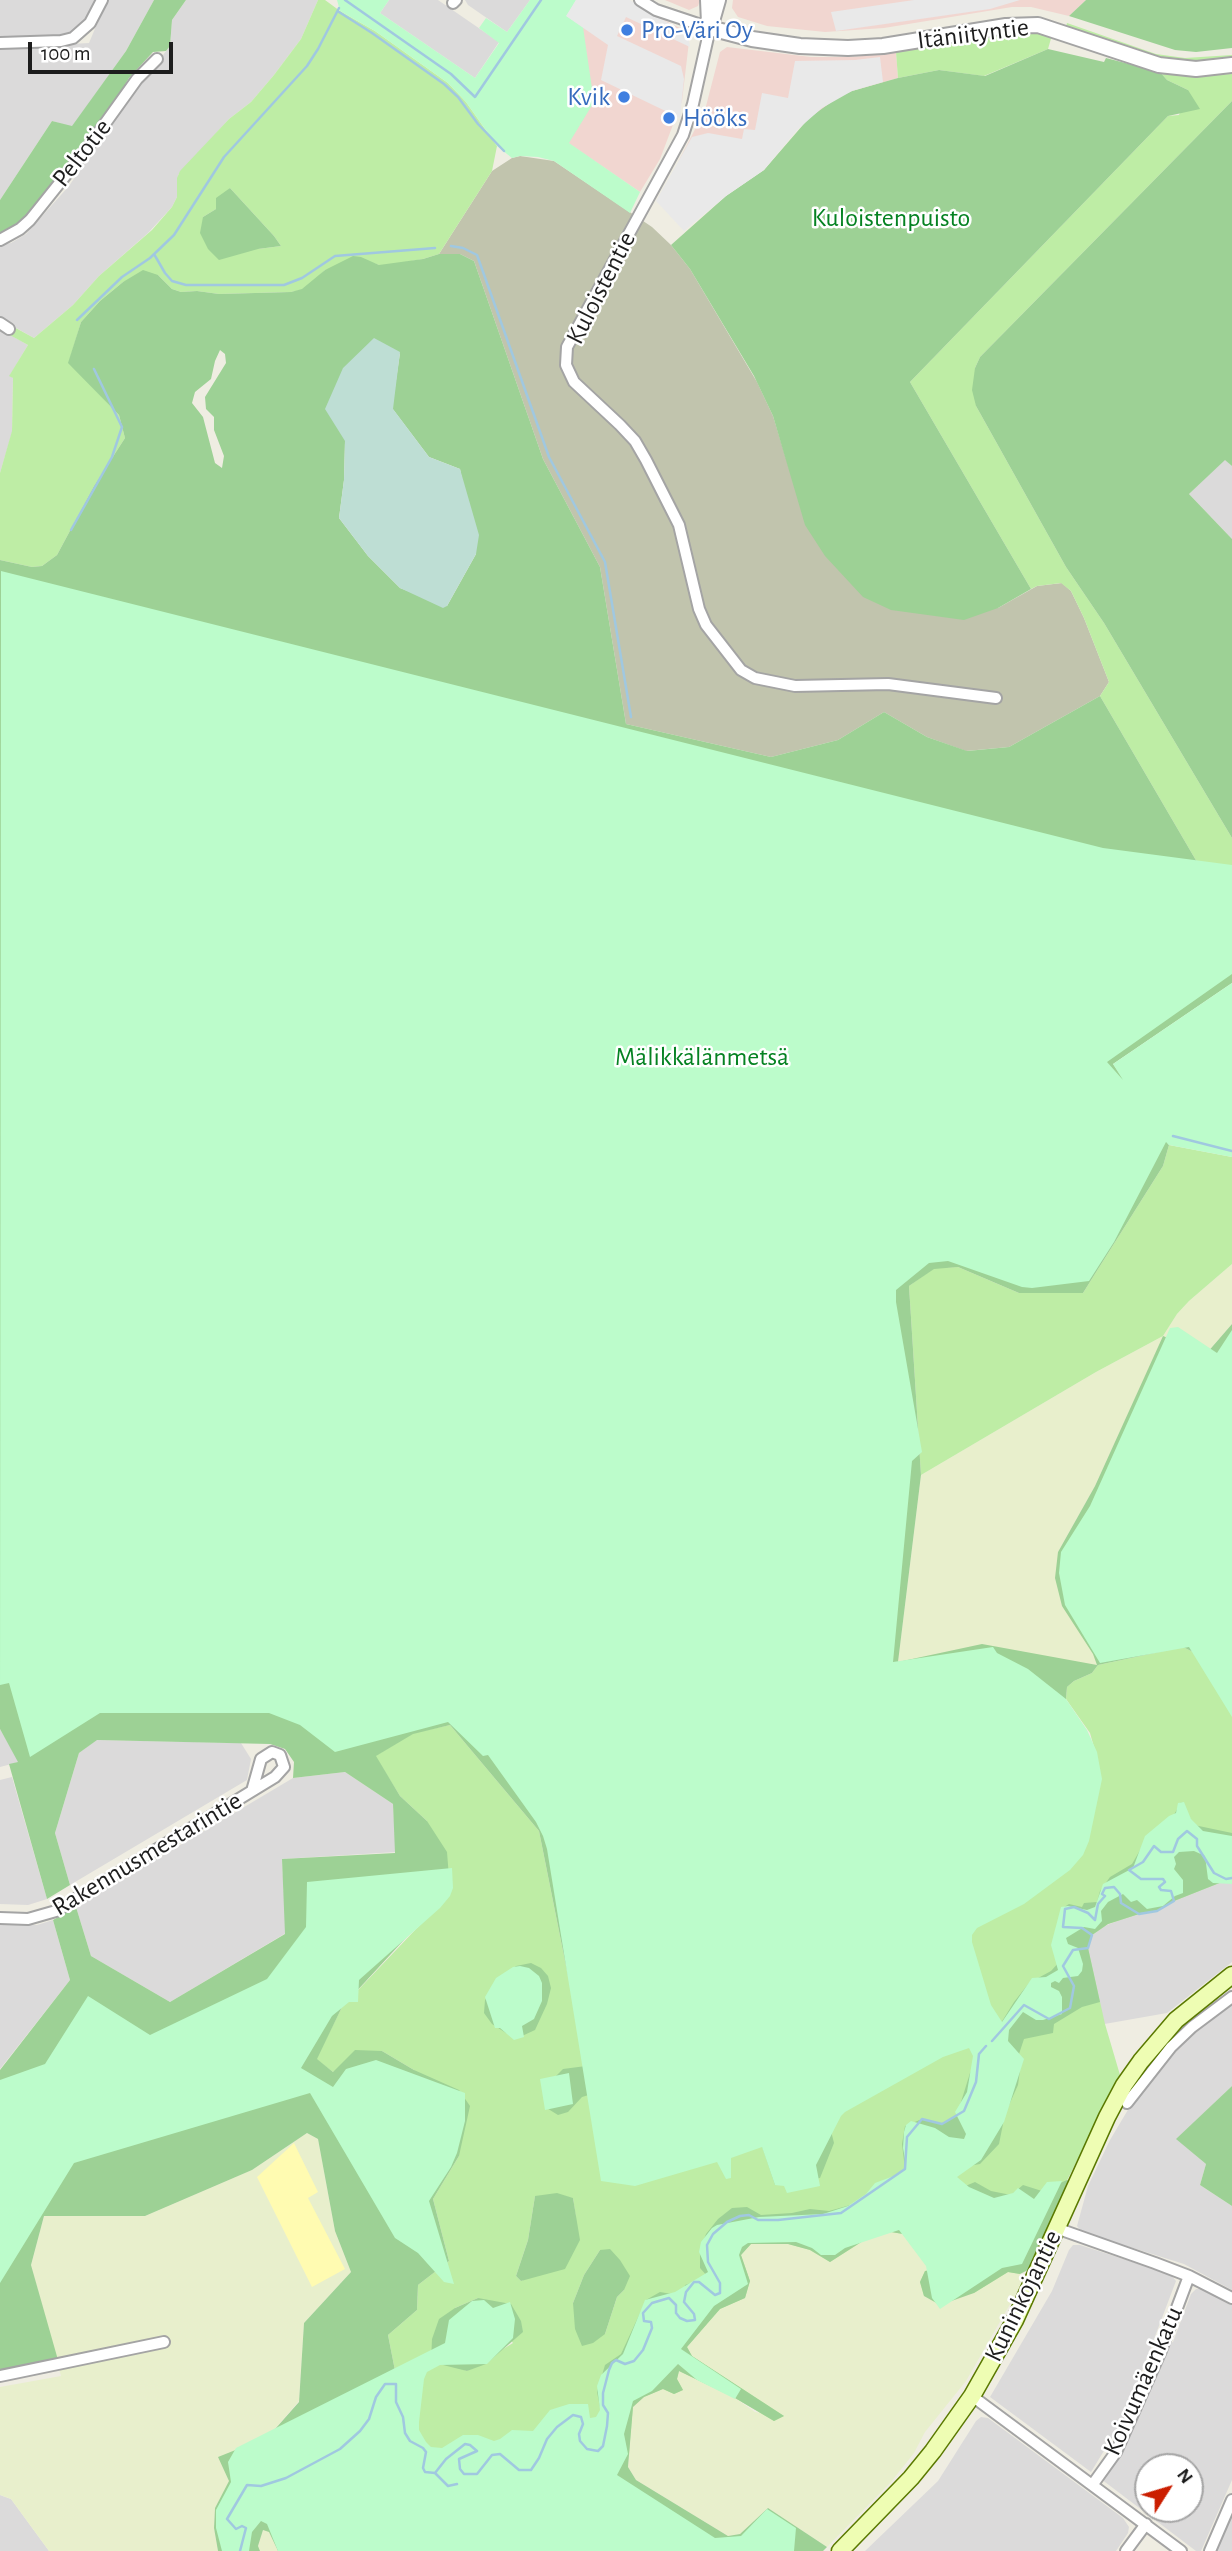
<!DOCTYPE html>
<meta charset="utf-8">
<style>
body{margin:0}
#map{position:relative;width:1232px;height:2551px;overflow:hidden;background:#efede2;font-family:"Alegreya Sans",sans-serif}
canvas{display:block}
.north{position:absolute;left:1134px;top:2453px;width:70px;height:70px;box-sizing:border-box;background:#fff;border:2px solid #a5a5a5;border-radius:50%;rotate:53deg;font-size:19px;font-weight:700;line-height:28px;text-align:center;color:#1d1d1d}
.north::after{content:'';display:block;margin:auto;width:24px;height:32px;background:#cb1e00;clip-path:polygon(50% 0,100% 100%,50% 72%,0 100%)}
.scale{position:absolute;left:28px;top:42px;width:145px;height:32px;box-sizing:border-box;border:4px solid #1d1d1d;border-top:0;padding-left:9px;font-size:21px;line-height:24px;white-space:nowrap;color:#1d1d1d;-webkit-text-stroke:5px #fff;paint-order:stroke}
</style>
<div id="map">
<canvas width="1232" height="2551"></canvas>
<div class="north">N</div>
<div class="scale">100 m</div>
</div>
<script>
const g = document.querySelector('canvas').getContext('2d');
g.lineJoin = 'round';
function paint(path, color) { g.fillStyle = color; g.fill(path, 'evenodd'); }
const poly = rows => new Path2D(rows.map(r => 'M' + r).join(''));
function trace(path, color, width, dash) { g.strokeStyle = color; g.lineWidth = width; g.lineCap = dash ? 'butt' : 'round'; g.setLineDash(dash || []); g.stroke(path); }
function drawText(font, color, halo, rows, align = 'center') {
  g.font = font + ' "Alegreya Sans",sans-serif'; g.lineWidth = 5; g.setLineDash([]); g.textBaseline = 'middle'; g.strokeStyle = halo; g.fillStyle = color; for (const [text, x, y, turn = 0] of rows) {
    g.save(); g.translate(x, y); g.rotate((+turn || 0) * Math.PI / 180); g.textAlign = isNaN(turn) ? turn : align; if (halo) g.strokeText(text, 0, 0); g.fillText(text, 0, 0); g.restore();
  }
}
paint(poly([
 [0,0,99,0,76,35,0,38],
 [107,0,154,0,126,51,72,127,52,121,0,200,0,48,89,43],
 [186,0,318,0,301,39,274,75,251,102,229,119,178,175,177,197,172,207,148,233,99,276,73,305,34,338,0,319,0,245,11,243,26,234,69,186,124,105,170,46,172,20],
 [389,0,438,0,499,42,475,78,380,13],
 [465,0,530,0,507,32,468,5],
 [0,329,28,345,10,375,13,378,12,433,0,473],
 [1225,459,1232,466,1232,539,1189,494],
 [0,1729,19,1762,0,1767],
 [96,1740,241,1743,251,1759,247,1780,70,1885,55,1833,79,1753],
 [345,1772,393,1804,396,1852,282,1859,286,1933,170,2002,91,1956,76,1907,293,1778],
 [12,1777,47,1899,28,1905,0,1904,0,1780],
 [1232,1874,1232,1962,1167,2013,1008,2041,1090,1932],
 [53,1920,70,1980,0,2069,0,1925,37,1925],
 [1232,2002,1232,2086,1177,2139,1206,2164,1200,2185,1232,2206,1232,2290,1184,2264,1082,2232,1077,2226,1088,2186,1110,2140,1132,2103,1161,2065,1191,2033],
 [1073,2245,1080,2245,1170,2274,1176,2281,1124,2418,1091,2472,990,2397,1052,2291,1069,2250],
 [1196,2289,1203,2289,1232,2305,1232,2480,1201,2551,1196,2551,1101,2479,1125,2444,1136,2423,1167,2344,1173,2342,1191,2294],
 [1148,2467,1190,2467,1190,2509,1148,2509],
 [981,2417,988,2418,1123,2518,1129,2527,1128,2533,1116,2551,865,2551,938,2481,976,2421],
 [0,2495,11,2499,49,2551,0,2551],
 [1232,2513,1232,2551,1216,2551,1216,2550]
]), '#dbdada');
paint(poly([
 [576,0,637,7,690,33,682,101,660,159,640,192,568,143],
 [665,0,700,0,698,6,689,10],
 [733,0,1086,0,1069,16,1031,7,1012,7,884,28,825,32,767,26,738,17,732,8],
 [727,47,811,57,853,57,896,52,898,78,852,91,809,118,678,162,705,110,720,52]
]), '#f1d6d0');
paint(poly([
 [520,156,554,161,652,227,671,245,690,269,757,382,773,416,789,468,998,608,1037,586,1062,583,1071,591,1084,618,1109,682,1100,696,1009,747,966,751,927,737,884,712,838,740,771,757,626,724,600,567,543,459,474,261,460,254,439,254,492,171,512,158]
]), '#c1c4ad');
paint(poly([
 [1232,1264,1232,1324,1206,1354,1163,1337,1095,1486,1058,1552,1098,1665,898,1662,921,1475,1096,1372,1163,1336,1177,1314,1189,1301],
 [307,2133,318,2139,335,2231,351,2272,304,2323,299,2401,229,2482,215,2508,214,2528,218,2551,49,2551,11,2499,0,2495,0,2387,61,2376,31,2265,44,2216,145,2216,252,2170],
 [891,2232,903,2234,974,2293,1008,2271,1020,2274,1021,2285,966,2381,925,2432,914,2453,891,2482,827,2547,768,2508,740,2534,728,2536,636,2480,628,2467,633,2406,644,2397,663,2389,682,2390,677,2379,679,2371,735,2398,755,2412,783,2416,692,2356,687,2347,720,2309,745,2298,750,2281,741,2255,751,2244,788,2244,810,2250,830,2261,866,2239],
 [263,2530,269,2531,278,2551,260,2551,258,2546]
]), '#e8efcc');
paint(poly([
 [318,0,325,0,340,11,375,31,448,83,466,102,497,146,492,171,439,254,423,259,389,265,379,265,370,262,325,270,310,285,302,290,291,292,219,294,197,291,181,292,172,289,158,275,123,282,100,301,81,322,69,362,119,415,125,438,94,486,57,555,42,566,32,567,0,560,0,473,12,431,13,378,9,376,28,345,8,334,12,326,34,338,73,305,99,276,152,230,172,207,177,197,177,178,180,171,229,119,251,102,274,75,301,39],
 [230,188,274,236,281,246,258,249,203,217,216,209],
 [1067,23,1156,54,1185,58,1232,55,1232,58,1186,62,1155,58,1066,27],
 [1026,30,1052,35,1048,49,984,76,939,70,898,78,896,52,932,44],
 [1160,72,1186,75,1232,74,1232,101,980,357,975,368,976,406,1066,567,1104,623,1232,838,1232,922,1100,696,1109,682,1084,618,1071,591,1061,583,1037,586,1031,589,910,382,1168,116,1179,115,1188,90,1167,80],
 [1169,1145,1232,1157,1232,1264,1189,1301,1177,1314,1163,1336,1096,1372,921,1475,909,1286,934,1268,958,1267,1019,1293,1083,1293,1163,1166],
 [1183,1647,1197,1654,1232,1712,1232,1878,1174,1901,1157,1911,1139,1914,1108,1924,1092,1935,1088,1948,1105,2024,1120,2075,1020,2274,1008,2272,974,2293,924,2296,920,2282,925,2271,931,2270,903,2234,891,2232,866,2239,830,2262,810,2250,788,2244,751,2244,741,2255,750,2281,745,2298,720,2309,687,2347,692,2356,784,2416,774,2421,735,2398,679,2371,677,2379,683,2390,674,2394,663,2389,644,2397,633,2406,629,2454,385,2551,400,2396,388,2335,417,2310,418,2285,449,2261,433,2199,459,2156,414,2070,382,2051,333,2072,316,2059,342,2007,434,1910,427,1821,400,1796,375,1756,413,1733,450,1725,539,1831,608,2176,828,2119,1099,1765,1090,1733,1066,1699,1067,1687,1074,1681,1092,1673,1098,1665],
 [535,2196,573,2198,576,2218,530,2277,521,2281,516,2276,528,2240],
 [600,2250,624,2290,617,2297,605,2334,573,2303,584,2275],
 [478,2298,513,2343,467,2371,454,2366,455,2308]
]), '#beeda5');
paint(poly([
 [154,0,186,0,172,20,170,46,166,51,153,52,129,78,111,108,75,158,30,213,17,226,0,235,0,200,52,121,72,126,126,51],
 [1086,0,1232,0,1232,48,1196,52,1175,50,1069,16],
 [1048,49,1104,62,1106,58,1160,72,1167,80,1188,90,1200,109,1168,116,910,382,1031,589,998,608,964,620,891,610,863,597,825,556,805,525,773,416,754,376,690,269,671,245,726,196,764,170,809,118,837,98,852,91,898,78,939,70,985,76],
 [1232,101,1232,466,1225,460,1189,494,1232,539,1232,838,1104,623,1066,567,976,406,972,390,975,368,980,357],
 [230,188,274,236,281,246,258,249,219,260,208,249,200,233,203,217,216,209,216,198],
 [439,254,460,254,474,261,543,459,600,567,626,724,771,757,838,740,884,712,927,737,967,751,1009,747,1100,696,1232,922,1232,983,1113,1064,1169,1145,1163,1166,1083,1293,1019,1293,958,1267,934,1269,909,1286,921,1475,898,1662,982,1644,1097,1665,1093,1654,1062,1606,1055,1578,1058,1552,1095,1486,1163,1336,1206,1354,1232,1324,1232,1712,1197,1654,1183,1647,1098,1665,1092,1673,1074,1681,1067,1687,1066,1699,972,1929,940,2056,828,2119,834,2143,820,2178,775,2185,762,2146,592,2094,582,2097,568,2112,558,2115,545,2107,555,2077,563,2069,586,2066,539,1831,450,1725,413,1734,376,1756,400,1796,427,1821,447,1852,450,1890,342,2007,317,2059,333,2072,355,2050,382,2051,414,2070,459,2090,470,2106,459,2156,433,2199,449,2261,418,2285,417,2310,388,2335,400,2396,278,2551,269,2532,263,2530,258,2546,260,2551,218,2551,214,2528,215,2508,229,2481,218,2457,268,2437,299,2402,304,2323,351,2272,335,2231,318,2139,307,2133,252,2170,145,2216,44,2216,31,2265,58,2360,0,2372,0,2070,70,1980,53,1920,76,1907,91,1956,170,2002,285,1934,282,1859,395,1853,393,1804,345,1772,293,1778,294,1762,285,1749,270,1744,97,1740,79,1753,55,1833,70,1885,47,1899,9,1764,18,1762,0,1729,0,560,32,567,42,566,57,555,94,486,125,438,119,415,68,363,81,322,100,301,123,282,143,270,158,275,172,289,181,292,197,291,219,294,291,292,302,289,325,270,353,256,361,257,379,265,423,259],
 [220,350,225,354,226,363,205,397,206,409,214,417,214,430,224,456,222,468,215,463,203,417,192,403,195,392,211,379,215,361],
 [400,353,392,408,429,457,460,469,476,554,447,606,400,588,368,556,339,518,344,480,345,441],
 [1181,1802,1194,1825,1232,1833,1232,1878,1174,1901,1157,1911,1139,1914,1108,1924,1092,1935,1088,1948,1100,2002,1082,2007,1054,2024,1053,2033,1024,2039,1019,2054,1021,2063,1018,2085,1005,2114,999,2144,980,2164,957,2168,954,2180,963,2187,975,2182,991,2191,1011,2195,1023,2185,1042,2191,1067,2180,1069,2181,1032,2268,1020,2274,1008,2272,974,2293,940,2305,924,2296,920,2282,925,2271,931,2270,903,2234,891,2232,866,2239,830,2262,810,2250,788,2244,751,2244,741,2255,750,2281,745,2298,720,2309,687,2347,692,2356,784,2416,774,2421,735,2398,679,2371,677,2379,683,2390,674,2394,663,2389,644,2397,633,2407,628,2467,636,2480,728,2536,740,2534,768,2508,827,2547,823,2551,473,2551,598,2433,601,2412,597,2392,605,2365,621,2354,646,2300,660,2292,683,2296,685,2285,708,2277,700,2268,700,2250,706,2234,718,2219,732,2208,747,2207,761,2215,792,2213,810,2209,829,2211,854,2204,905,2169,902,2144,905,2126,922,2119,942,2124,957,2115,970,2073,1014,2002,1029,1983,1051,1971,1061,1960,1061,1909,1069,1904,1082,1907,1084,1903,1097,1902,1100,1891,1110,1877,1132,1864,1143,1845,1170,1822],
 [531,1963,541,1968,548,1976,551,1988,547,2004,535,2030,522,2036,506,2033,492,2024,484,2013,485,2000,501,1979,516,1966],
 [1232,2086,1232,2206,1200,2185,1206,2164,1176,2139],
 [557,2193,573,2198,580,2240,565,2269,521,2281,516,2276,528,2240,535,2196],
 [610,2249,620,2260,630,2276,624,2290,617,2297,605,2334,593,2343,582,2346,575,2329,573,2303,584,2275,600,2250],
 [478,2298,511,2304,521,2321,523,2332,486,2364,467,2371,431,2362,432,2339,439,2319,455,2308]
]), '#9dd195');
paint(poly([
 [374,338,400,352,393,409,429,457,460,469,479,535,476,554,447,606,443,608,400,588,368,556,339,518,344,480,345,441,325,409,343,368]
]), '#beded4');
paint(poly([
 [294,2143,318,2192,308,2198,345,2269,312,2287,257,2177]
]), '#fffbb1');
paint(poly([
 [337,0,389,0,380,13,475,78,499,43,479,28,486,18,507,32,530,0,576,0,567,16,583,27,594,102,569,143,640,192,630,213,554,161,538,157,520,156,512,158,497,146,466,102,448,83,375,31,340,11],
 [1,571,1103,848,1232,865,1232,974,1107,1062,1123,1080,1113,1064,1232,983,1232,1157,1169,1145,1166,1142,1114,1242,1089,1281,1032,1288,1022,1287,948,1261,929,1263,896,1290,896,1302,922,1452,912,1461,893,1662,993,1647,997,1653,1028,1669,1066,1699,1087,1730,1097,1752,1102,1779,1089,1841,1083,1855,1070,1870,1024,1904,977,1928,972,1935,972,1942,991,2005,1002,2022,1032,1978,1046,1977,1058,1970,1051,1945,1061,1907,1068,1906,1087,1910,1095,1907,1103,1884,1133,1868,1145,1836,1169,1816,1176,1813,1178,1803,1184,1802,1191,1819,1203,1831,1232,1836,1232,1884,1213,1883,1208,1879,1205,1856,1194,1851,1179,1852,1174,1857,1176,1864,1174,1869,1183,1880,1183,1893,1175,1896,1163,1906,1147,1909,1137,1900,1131,1902,1123,1894,1108,1902,1101,1911,1102,1921,1095,1929,1084,1927,1066,1938,1068,1944,1078,1948,1083,1964,1082,1971,1078,1976,1063,1978,1059,1983,1055,1981,1051,1983,1051,1987,1059,1991,1062,1997,1062,2014,1043,2020,1036,2020,1023,2012,1009,2030,1008,2041,1024,2059,1004,2122,981,2160,957,2177,969,2187,994,2198,1013,2193,1018,2188,1034,2199,1047,2182,1062,2181,1022,2264,1002,2268,940,2309,932,2298,926,2266,899,2230,845,2248,835,2255,821,2255,812,2248,796,2242,748,2243,742,2247,739,2255,748,2284,714,2306,681,2349,741,2389,735,2399,697,2380,678,2364,652,2391,633,2401,624,2434,628,2454,617,2475,715,2538,741,2536,767,2509,796,2528,794,2551,278,2551,267,2524,261,2521,252,2532,249,2551,222,2551,216,2528,216,2510,231,2482,228,2462,236,2448,445,2343,449,2320,472,2301,484,2300,493,2308,510,2302,515,2319,513,2338,487,2364,440,2365,427,2372,424,2379,419,2422,419,2430,426,2442,431,2447,442,2448,463,2435,478,2435,494,2441,500,2439,512,2430,533,2431,550,2410,569,2404,588,2404,590,2418,596,2417,600,2410,597,2386,601,2375,623,2354,645,2300,675,2292,708,2272,699,2252,701,2242,712,2228,717,2225,759,2217,823,2214,848,2206,866,2194,875,2183,899,2174,904,2169,906,2165,903,2148,904,2132,906,2125,911,2121,935,2128,949,2137,964,2139,966,2134,955,2112,967,2092,973,2056,969,2048,943,2057,845,2112,841,2116,816,2165,820,2186,787,2193,784,2186,775,2185,762,2147,731,2158,731,2178,726,2179,717,2162,635,2186,601,2181,547,1849,543,1836,536,1822,488,1755,483,1756,448,1722,335,1752,300,1725,269,1713,100,1713,30,1757,9,1683,0,1685],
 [1178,1327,1217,1353,1232,1330,1232,1717,1189,1647,1100,1663,1065,1605,1059,1573,1061,1552,1090,1506,1170,1328],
 [452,1868,453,1888,450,1896,440,1908,359,1980,358,2002,349,2002,332,2016,301,2068,333,2087,346,2069,376,2060,465,2093,465,2121,457,2153,451,2167,429,2201,454,2284,444,2282,418,2253,395,2238,310,2093,74,2163,0,2283,0,2080,45,2064,88,1996,150,2035,267,1979,306,1927,307,1882],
 [520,1966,529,1968,539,1976,542,1983,542,2001,534,2019,522,2026,524,2037,514,2040,500,2028,495,2028,485,1997,496,1978,513,1967],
 [569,2073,573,2104,545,2110,540,2079]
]), '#bcfccb');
paint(poly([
 [576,0,630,0,683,32,689,41,690,47,626,17,617,36,681,66,684,79,680,118,601,80,608,45,566,16],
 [914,0,1020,0,990,9,836,31,831,12],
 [880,57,883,82,852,91,822,108,797,130,764,170,726,196,684,231,656,201,692,137,708,133,742,139,744,129,755,130,762,93,788,98,795,61,855,60]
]), '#e9e9e9');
trace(poly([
 [345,0,451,74,475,97,541,0],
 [339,12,372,33,444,84,458,97,478,124,504,151],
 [451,246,463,248,477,255,549,457,605,562,631,717],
 [154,254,165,273,172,281,186,285,284,285,302,278,335,256,435,248],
 [77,320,122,277,150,258,174,235,224,157,307,66,318,49,339,8],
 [71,530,112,457,122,427,94,369],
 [1173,1136,1232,1151],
 [992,2041,1024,2005,1049,2019,1070,2008,1074,1986,1063,1966,1073,1950,1088,1948,1092,1935,1082,1928,1063,1927,1065,1909,1074,1907,1088,1913,1095,1920,1098,1904,1105,1896,1102,1894,1105,1888,1114,1887,1120,1894,1121,1903,1139,1914,1157,1911,1174,1901,1171,1891,1161,1890,1159,1887,1165,1882,1163,1879,1141,1879,1129,1870,1143,1862,1154,1846,1161,1852,1173,1852,1178,1839,1187,1831,1197,1839,1197,1846,1214,1873,1226,1879,1232,1878],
 [435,2473,448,2486,457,2484],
 [240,2551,246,2528,242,2526,236,2529,227,2519,247,2485,261,2486,286,2478,340,2449,360,2431,369,2419,376,2397,385,2384,396,2384,396,2402,403,2417,405,2433,410,2441,423,2448,426,2452,423,2468,425,2472,435,2473,446,2459,465,2444,470,2445,477,2451,459,2459,460,2469,464,2474,477,2474,492,2455,500,2454,519,2470,531,2470,539,2458,547,2439,557,2427,573,2415,581,2417,583,2424,579,2434,580,2441,587,2449,598,2451,603,2446,607,2426,608,2413,603,2405,603,2393,609,2370,612,2363,616,2360,625,2364,634,2361,643,2350,652,2328,651,2322,644,2321,643,2313,652,2303,669,2298,676,2305,676,2313,680,2318,687,2321,695,2320,694,2314,684,2302,686,2292,694,2282,699,2282,715,2295,720,2293,720,2283,708,2262,707,2245,713,2234,727,2222,740,2216,749,2215,758,2220,778,2220,841,2213,905,2169,907,2137,922,2119,942,2124,964,2111,976,2082,979,2054,986,2046]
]), '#a0c8e0', 2.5);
const minor = poly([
 [640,0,656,10,710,28,693,104,683,135,567,347,566,365,574,382,620,425,635,441,646,460,679,525,699,609,706,625,741,670,755,678,795,686,888,684,996,698],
 [453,3,456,0],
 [0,43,61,41,73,38,90,23,102,0],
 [0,240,20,229,30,220,86,150,137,79,157,59],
 [0,323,9,329],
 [0,1918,28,1919,56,1911,252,1791,275,1777,284,1767,280,1755,272,1752,261,1759,252,1791],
 [1127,2103,1171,2047,1192,2027,1232,1997],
 [1056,2228,1155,2263,1189,2276,1232,2298],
 [0,2376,164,2342],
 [972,2396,1181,2551],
 [1093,2484,1116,2452,1160,2353,1189,2276],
 [1126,2551,1146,2524],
 [1210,2551,1232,2500]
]);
const tertiary = poly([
 [708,0,709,23],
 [710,28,752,39,800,46,848,48,883,46,1006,26,1038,25,1159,65,1196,69,1232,65],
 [710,28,718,0]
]);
const secondary = poly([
 [840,2551,911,2478,933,2451,972,2396,1015,2320,1107,2117,1124,2085,1141,2061,1176,2020,1232,1975]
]);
trace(minor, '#a4a4a4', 14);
trace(tertiary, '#a4a4a4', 18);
trace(secondary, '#5a7900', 19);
trace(minor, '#fff', 10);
trace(tertiary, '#fff', 14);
trace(secondary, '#eefdb3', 16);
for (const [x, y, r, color] of [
 [627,30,7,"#3f7fe0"],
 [624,97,7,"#3f7fe0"],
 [669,118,7,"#3f7fe0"]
]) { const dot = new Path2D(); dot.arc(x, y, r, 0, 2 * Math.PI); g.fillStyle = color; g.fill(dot); trace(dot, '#fff', 2.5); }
drawText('26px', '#366cbe', '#fff', [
 ["Pro-Väri Oy",641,30],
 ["Kvik",610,97,"right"],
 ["Hööks",683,118]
], 'left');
drawText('26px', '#1d1d1d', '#fff', [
 ["Itäniityntie",973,34,-7],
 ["Peltotie",82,153,-52],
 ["Kuloistentie",601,288,-63],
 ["Rakennusmestarintie",147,1854,-31],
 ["Kuninkojantie",1023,2296,-64],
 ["Koivumäenkatu",1143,2381,-66]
]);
drawText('26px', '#058222', '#fff', [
 ["Kuloistenpuisto",891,218],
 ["Mälikkälänmetsä",702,1057]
]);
</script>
